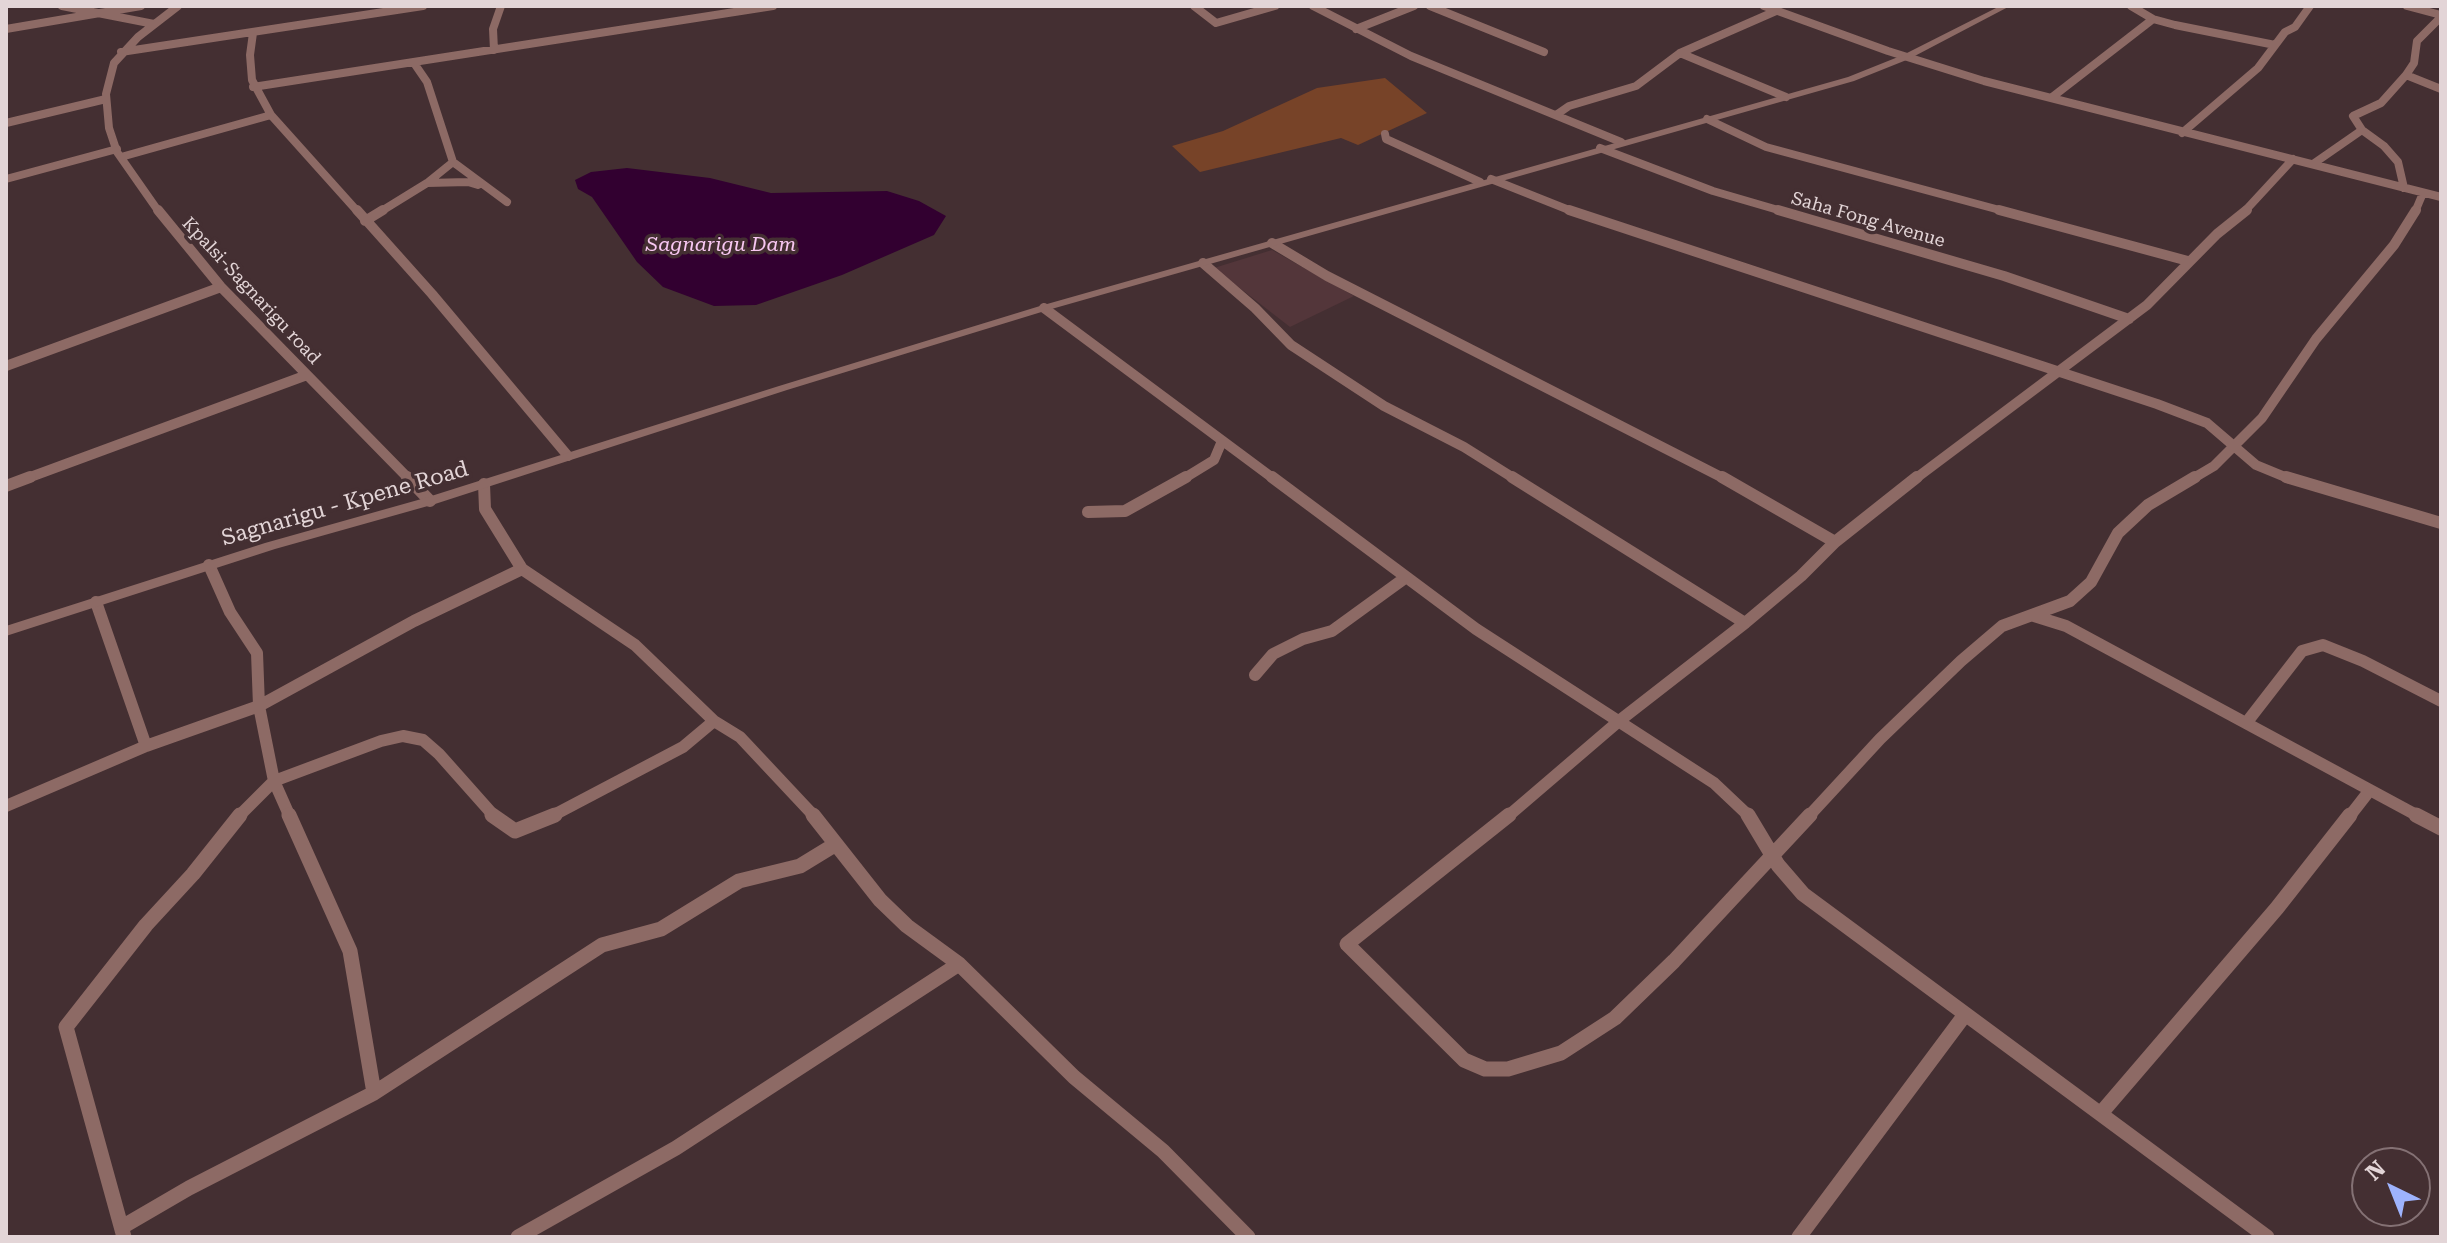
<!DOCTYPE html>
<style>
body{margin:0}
#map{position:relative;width:2447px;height:1243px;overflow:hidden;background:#442f32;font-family:"Roboto Serif",serif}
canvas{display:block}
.frame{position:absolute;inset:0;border:8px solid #e3d5d7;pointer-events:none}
.north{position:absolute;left:2351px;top:1147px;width:80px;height:80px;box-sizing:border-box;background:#442f32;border:2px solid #847174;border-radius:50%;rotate:317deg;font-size:22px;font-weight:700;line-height:32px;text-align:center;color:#e3d5d7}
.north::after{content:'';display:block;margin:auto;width:28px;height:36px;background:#9eb3fd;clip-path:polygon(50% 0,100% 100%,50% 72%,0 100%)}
</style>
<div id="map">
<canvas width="2447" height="1243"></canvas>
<div class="frame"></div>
<div class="north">N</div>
</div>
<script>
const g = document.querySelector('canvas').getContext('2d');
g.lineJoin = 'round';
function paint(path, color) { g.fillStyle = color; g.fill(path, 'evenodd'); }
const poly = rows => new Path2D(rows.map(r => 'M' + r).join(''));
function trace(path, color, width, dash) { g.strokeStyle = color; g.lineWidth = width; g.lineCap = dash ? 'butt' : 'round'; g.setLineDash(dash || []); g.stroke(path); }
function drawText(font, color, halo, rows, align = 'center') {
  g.font = font + ' "Roboto Serif",serif'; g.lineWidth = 7; g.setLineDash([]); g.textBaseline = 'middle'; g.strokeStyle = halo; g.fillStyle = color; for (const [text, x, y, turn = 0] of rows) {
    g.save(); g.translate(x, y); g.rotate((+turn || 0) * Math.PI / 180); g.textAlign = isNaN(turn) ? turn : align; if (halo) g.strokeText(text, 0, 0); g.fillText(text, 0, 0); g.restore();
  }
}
paint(poly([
 [1272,250,1354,296,1290,327,1214,268]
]), '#53363a');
paint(poly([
 [1385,78,1427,113,1358,145,1341,138,1200,172,1172,146,1223,131,1317,88]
]), '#774328');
paint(poly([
 [627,168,710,178,771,193,887,191,919,201,946,216,934,235,842,275,756,305,714,306,663,287,637,262,592,197,578,189,575,180,591,172]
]), '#320030');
trace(poly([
 [62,6,154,24],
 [1194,6,1216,23,1275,6],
 [1313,6,1411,56,1621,142],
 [1430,6,1544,52],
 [1764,6,1888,51,1984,81,2441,197],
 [2131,6,2153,19,2175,25,2275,45],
 [2407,6,2441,15],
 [6,29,141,6],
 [1356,29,1414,6],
 [253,33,250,55,252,80,271,115,358,212],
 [494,50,493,29,501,6],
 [121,52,423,6],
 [1680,53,1786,97],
 [414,63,427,82,453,162,507,202],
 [2406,75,2441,89],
 [253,87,773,6],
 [2051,98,2153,19],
 [1556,115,1569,106,1636,86,1680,53,1776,11],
 [1707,119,1766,147,2007,212],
 [6,123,106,99],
 [2182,133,2258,68,2285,32,2295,27,2310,6],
 [1385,134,1386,139,1480,182],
 [1600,148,1713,191,1785,212],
 [121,157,271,115],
 [2313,164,2362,130],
 [6,179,117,149],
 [1491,179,1574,212],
 [427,183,453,162],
 [2404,188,2398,162,2384,146,2362,130,2353,116,2381,103,2406,75,2414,63,2417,41,2441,17],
 [159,212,117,152,109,128,106,94,114,63,138,37,178,6],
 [380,212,427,183,468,182,478,185],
 [2244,212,2293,159],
 [2415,212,2423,193]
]), '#8d6a65', 8);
trace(poly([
 [158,210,221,287,409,479],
 [357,210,432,294,568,456],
 [1569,210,2157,404,2207,423,2256,465,2290,479],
 [1778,210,2004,276,2129,319],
 [1999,210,2188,261],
 [365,221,383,210],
 [1272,243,1327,276,1725,479],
 [1203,263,1255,308,1291,345,1384,406,1464,447,1515,479],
 [1044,308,1274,479],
 [6,366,221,287],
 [25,479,307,375],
 [1183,479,1214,460,1222,441],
 [1915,479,2147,305,2217,234,2247,210],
 [2192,479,2214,466,2262,418,2316,339,2394,245,2416,210]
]), '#8d6a65', 10);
trace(poly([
 [407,477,430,501],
 [1272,477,1476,629,1714,783,1750,817],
 [1512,477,1745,623],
 [1722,477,1835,542],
 [2286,477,2441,523],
 [484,484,485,509,522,569,635,645,714,721,740,737,815,817],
 [6,486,30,477],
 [1088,512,1125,511,1186,477],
 [209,565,230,612,257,653,259,706,274,781,290,817],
 [96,602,146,746],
 [2034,616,2066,626,2420,817],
 [1255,675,1273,654,1303,639,1332,631,1405,578],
 [2247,722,2302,651,2323,645,2363,661,2441,701],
 [6,806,146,746,259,706,414,621,522,569],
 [238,817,274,781,381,741,403,736,423,740,439,754,495,817],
 [550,817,683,747,714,721],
 [1507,817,1619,721,1745,623,1801,576,1835,542,1917,477],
 [1808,817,1880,739,1961,661,2002,626,2070,601,2091,582,2118,533,2148,505,2195,477],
 [2349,817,2370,790]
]), '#8d6a65', 12);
trace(poly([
 [289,815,350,951,374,1093],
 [492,815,515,831,555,815],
 [813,815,880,900,907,926,959,964,1074,1077,1163,1151,1248,1237],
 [1509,815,1347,944,1464,1060,1485,1069,1508,1069,1561,1053,1615,1018,1674,961,1810,815],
 [1748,815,1778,865,1803,894,2267,1237],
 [2416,815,2441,828],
 [2102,1112,2277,908,2350,815],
 [122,1227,189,1188,374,1093,602,945,661,929,739,881,800,866,836,844],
 [124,1237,66,1027,146,925,193,874,240,815],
 [518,1237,676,1148,959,964],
 [1799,1237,1964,1016]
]), '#8d6a65', 15);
paint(poly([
 [2000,6,2010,6,1909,59,1854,81,1048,310,787,390,435,504,275,549,6,636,6,626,265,543,425,498,779,386,1040,306,1848,77,1903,55,2000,6]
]), '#8d6a65');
drawText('18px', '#e3d5d7', '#442f32', [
 ["Saha Fong Avenue",1868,220,16],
 ["Kpalsi-Sagnarigu road",251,291,47]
]);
drawText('italic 20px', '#f8c7f2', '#442f32', [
 ["Sagnarigu Dam",721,245]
]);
drawText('22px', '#e3d5d7', '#442f32', [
 ["Sagnarigu - Kpene Road",345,504,-16]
]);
</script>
